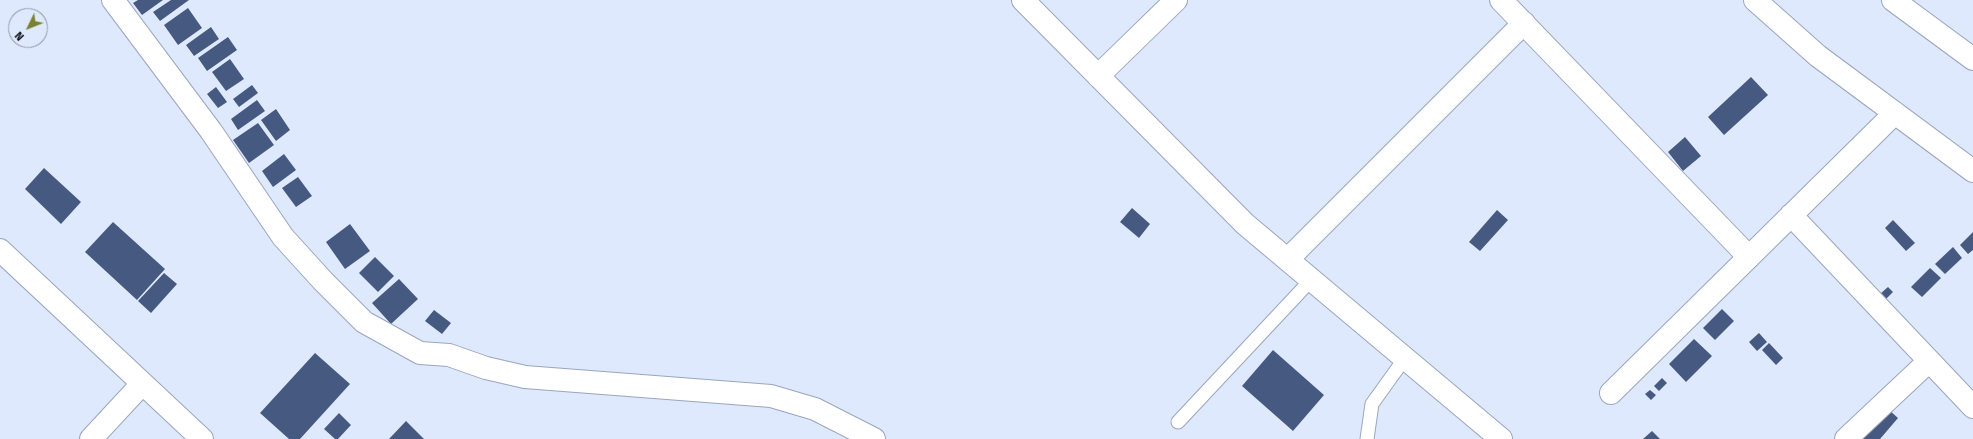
<!DOCTYPE html>
<style>
body{margin:0}
#map{position:relative;width:1973px;height:439px;overflow:hidden;background:#dfe9fd;font-family:"Fira Sans",sans-serif}
canvas{display:block}
.north{position:absolute;left:8px;top:8px;width:40px;height:40px;box-sizing:border-box;background:#dfe9fd;border:1px solid #8c93a3;border-radius:50%;rotate:227deg;font-size:11px;font-weight:700;line-height:16px;text-align:center;color:#0f131c}
.north::after{content:'';display:block;margin:auto;width:14px;height:18px;background:#7b822e;clip-path:polygon(50% 0,100% 100%,50% 72%,0 100%)}
</style>
<div id="map">
<canvas width="1973" height="439"></canvas>
<div class="north">N</div>
</div>
<script>
const g = document.querySelector('canvas').getContext('2d');
g.lineJoin = 'round';
function paint(path, color) { g.fillStyle = color; g.fill(path, 'evenodd'); }
const poly = rows => new Path2D(rows.map(r => 'M' + r).join(''));
function trace(path, color, width, dash) { g.strokeStyle = color; g.lineWidth = width; g.lineCap = dash ? 'butt' : 'round'; g.setLineDash(dash || []); g.stroke(path); }
paint(poly([
 [138,0,163,0,142,15,133,3],
 [171,0,189,0,160,21,153,12],
 [188,8,202,28,178,45,164,25],
 [211,27,219,39,194,56,186,45],
 [228,37,237,50,207,71,198,58],
 [230,59,244,79,226,91,212,72],
 [1751,77,1768,95,1724,135,1708,117],
 [252,85,258,93,239,107,233,99],
 [216,87,227,102,218,108,207,94],
 [257,100,265,111,238,130,231,119],
 [276,109,290,130,276,141,261,120],
 [258,123,274,145,249,163,233,140],
 [1685,137,1701,156,1683,171,1668,152],
 [284,154,296,170,273,187,262,171],
 [44,168,81,202,61,224,25,189],
 [298,177,312,196,296,207,282,188],
 [1132,208,1150,224,1139,238,1120,222],
 [1497,210,1508,220,1480,251,1469,242],
 [1893,220,1915,243,1906,251,1885,228],
 [113,222,165,269,137,300,85,252],
 [350,224,370,251,345,269,326,242],
 [1973,232,1973,250,1968,254,1960,245],
 [1953,247,1962,258,1945,274,1935,264],
 [375,257,394,276,378,292,359,273],
 [1930,268,1941,278,1922,297,1911,287],
 [164,273,177,284,151,313,138,301],
 [399,279,418,299,391,324,372,303],
 [1888,287,1893,292,1885,300,1880,294],
 [1722,309,1734,321,1715,340,1703,328],
 [434,310,451,323,442,334,425,321],
 [1759,333,1767,342,1757,351,1749,342],
 [1694,339,1712,356,1686,382,1669,364],
 [1769,343,1783,358,1776,365,1762,350],
 [1273,350,1324,395,1293,431,1242,386],
 [315,353,350,384,300,439,289,439,260,413],
 [1662,378,1667,383,1659,391,1654,386],
 [1650,390,1656,395,1651,400,1645,394],
 [1888,409,1898,418,1880,439,1862,439],
 [339,413,351,425,338,439,335,439,324,429],
 [406,421,424,439,389,439],
 [1652,431,1660,439,1643,439]
]), '#465a81');
const lane = poly([
 [1178,422,1311,280],
 [1367,439,1372,404,1405,358]
]);
const street = poly([
 [113,0,211,131,283,237,323,281,364,322,420,353,449,355,486,368,525,377,771,396,815,409,874,439],
 [1023,0,1245,224,1501,439],
 [1501,0,1749,257],
 [1755,0,1818,56,1973,171],
 [1893,0,1973,59],
 [1098,76,1176,0],
 [1791,215,1973,407],
 [0,250,202,439],
 [1288,259,1524,23],
 [1611,393,1895,113],
 [91,439,142,384],
 [1846,439,1929,361]
]);
trace(lane, '#99a6bd', 15);
trace(street, '#99a6bd', 24);
trace(lane, '#fff', 13);
trace(street, '#fff', 22);
</script>
